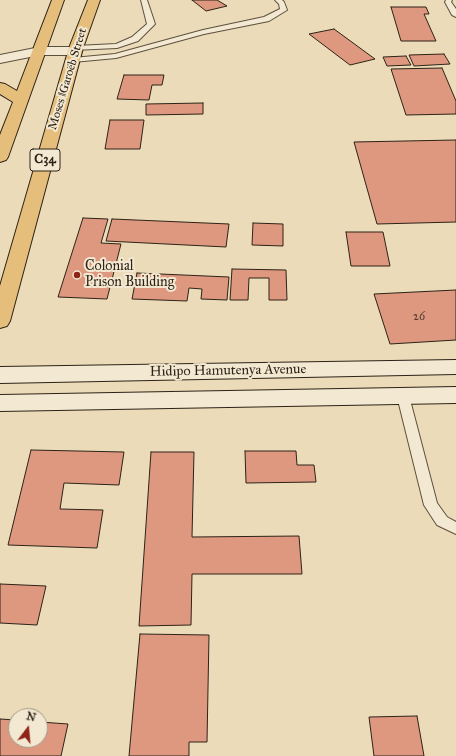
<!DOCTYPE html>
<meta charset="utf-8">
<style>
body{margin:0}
#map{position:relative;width:456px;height:756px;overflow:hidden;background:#ecdbb8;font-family:"IM FELL Great Primer",serif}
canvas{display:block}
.north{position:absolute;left:8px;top:708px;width:40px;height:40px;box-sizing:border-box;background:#f3e8d1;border:1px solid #a39987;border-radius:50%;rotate:16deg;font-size:11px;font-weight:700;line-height:16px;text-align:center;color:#2c2317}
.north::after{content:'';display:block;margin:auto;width:14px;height:18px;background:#8f2418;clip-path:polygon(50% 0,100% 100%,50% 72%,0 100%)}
</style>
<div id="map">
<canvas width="456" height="756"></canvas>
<div class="north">N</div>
</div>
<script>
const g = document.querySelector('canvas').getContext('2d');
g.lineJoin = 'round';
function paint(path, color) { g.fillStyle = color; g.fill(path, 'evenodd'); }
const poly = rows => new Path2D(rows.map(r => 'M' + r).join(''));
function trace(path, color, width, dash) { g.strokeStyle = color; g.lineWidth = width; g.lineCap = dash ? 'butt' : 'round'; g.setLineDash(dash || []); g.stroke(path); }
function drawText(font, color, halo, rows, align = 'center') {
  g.font = font + ' "IM FELL Great Primer",serif'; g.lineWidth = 4; g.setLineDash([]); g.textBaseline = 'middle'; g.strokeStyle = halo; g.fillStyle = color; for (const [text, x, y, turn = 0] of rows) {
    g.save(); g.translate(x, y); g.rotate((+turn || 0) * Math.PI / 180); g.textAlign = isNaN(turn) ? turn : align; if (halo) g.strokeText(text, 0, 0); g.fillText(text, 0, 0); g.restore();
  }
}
const building = poly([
 [192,0,217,0,227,6,206,11,192,0],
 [391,7,426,7,429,14,424,14,436,41,401,41,391,7],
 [334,29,375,59,350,65,309,34,334,29],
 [444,54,450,64,414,66,409,55,444,54],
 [406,56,411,65,387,66,383,57,406,56],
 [442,68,456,101,456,114,406,115,391,69,442,68],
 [124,75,164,75,162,85,152,85,149,100,117,99,124,75],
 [203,103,203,114,146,115,146,104,203,103],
 [110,120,144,120,140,149,105,149,110,120],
 [456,140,456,222,377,224,354,142,456,140],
 [83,218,108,219,101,243,121,244,107,299,58,297,83,218],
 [112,219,229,224,226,247,106,241,112,219],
 [253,223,283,224,283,246,252,245,253,223],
 [346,232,383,232,390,266,351,266,346,232],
 [232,269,286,270,287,300,269,300,269,278,249,278,248,300,230,300,232,269],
 [137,273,229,277,227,300,201,299,202,289,189,288,187,301,132,299,137,273],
 [456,290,456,340,390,344,374,294,456,290],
 [31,450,124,452,119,485,64,483,60,509,103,510,97,548,8,545,31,450],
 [245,451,296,451,297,465,314,465,316,482,246,483,245,451],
 [151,452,194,452,192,537,299,536,302,574,192,574,191,625,139,626,151,452],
 [0,584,46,586,37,625,0,623,0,584],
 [140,634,209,635,207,742,189,742,189,756,129,756,140,634],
 [417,716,424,756,374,756,369,717,417,716],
 [0,719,16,720,16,740,40,740,40,722,68,724,61,756,0,756,0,719]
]);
paint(building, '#de987f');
trace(building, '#2c2317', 1);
const lane = poly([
 [141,0,147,0,155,24,138,41,117,48,73,50,73,46,76,46,116,44,132,37,147,24,141,0],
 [275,0,282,0,284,2,287,10,269,21,204,34,116,58,73,62,69,60,73,58,115,54,203,30,264,17,280,9,279,4,275,0],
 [446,0,452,0,451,2,456,9,456,17,452,15,445,2,446,0],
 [403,392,407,393,409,396,437,503,447,517,456,522,456,534,437,525,424,505,397,396,399,393,403,392]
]);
const street = poly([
 [40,47,75,47,80,48,82,51,80,54,75,55,40,55,0,63,0,55,40,47]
]);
const secondary = poly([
 [456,360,456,374,0,383,0,367,456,360],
 [456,387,456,403,0,411,0,395,456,387]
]);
const primary = poly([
 [52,0,64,0,8,157,6,160,0,162,0,135,13,102,0,94,0,83,5,84,17,91,52,0],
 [88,0,100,0,83,48,10,321,7,326,0,328,0,286,69,48,88,0]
]);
trace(lane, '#5c513f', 2);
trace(street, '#5c513f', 2);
trace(secondary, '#2c2317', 2);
trace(primary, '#2c2317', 2);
paint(lane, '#f3e8d1');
paint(street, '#f3e8d1');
paint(secondary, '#f3e8d1');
paint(primary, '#e6be7c');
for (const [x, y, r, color] of [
 [77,275,4,"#8f2418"]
]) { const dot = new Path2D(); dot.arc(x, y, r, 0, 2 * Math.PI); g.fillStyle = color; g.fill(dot); trace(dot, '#f3e8d1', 1.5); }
drawText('12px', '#2c2317', '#f3e8d1', [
 ["Moses ǁGaroëb Street",68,79,-73]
]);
drawText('12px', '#584031', null, [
 ["26",419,317]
]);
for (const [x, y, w] of [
 [45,160,30]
]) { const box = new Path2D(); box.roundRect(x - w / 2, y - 11, w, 22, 3); g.fillStyle = '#f3e8d1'; g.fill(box); trace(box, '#2c2317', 1); }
drawText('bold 13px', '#2c2317', null, [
 ["C34",45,160]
]);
drawText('14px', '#2c2317', '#f3e8d1', [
 ["Colonial",85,267],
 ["Prison Building",85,283]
], 'left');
drawText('14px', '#2c2317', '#f3e8d1', [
 ["Hidipo Hamutenya Avenue",228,371,-1]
]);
</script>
